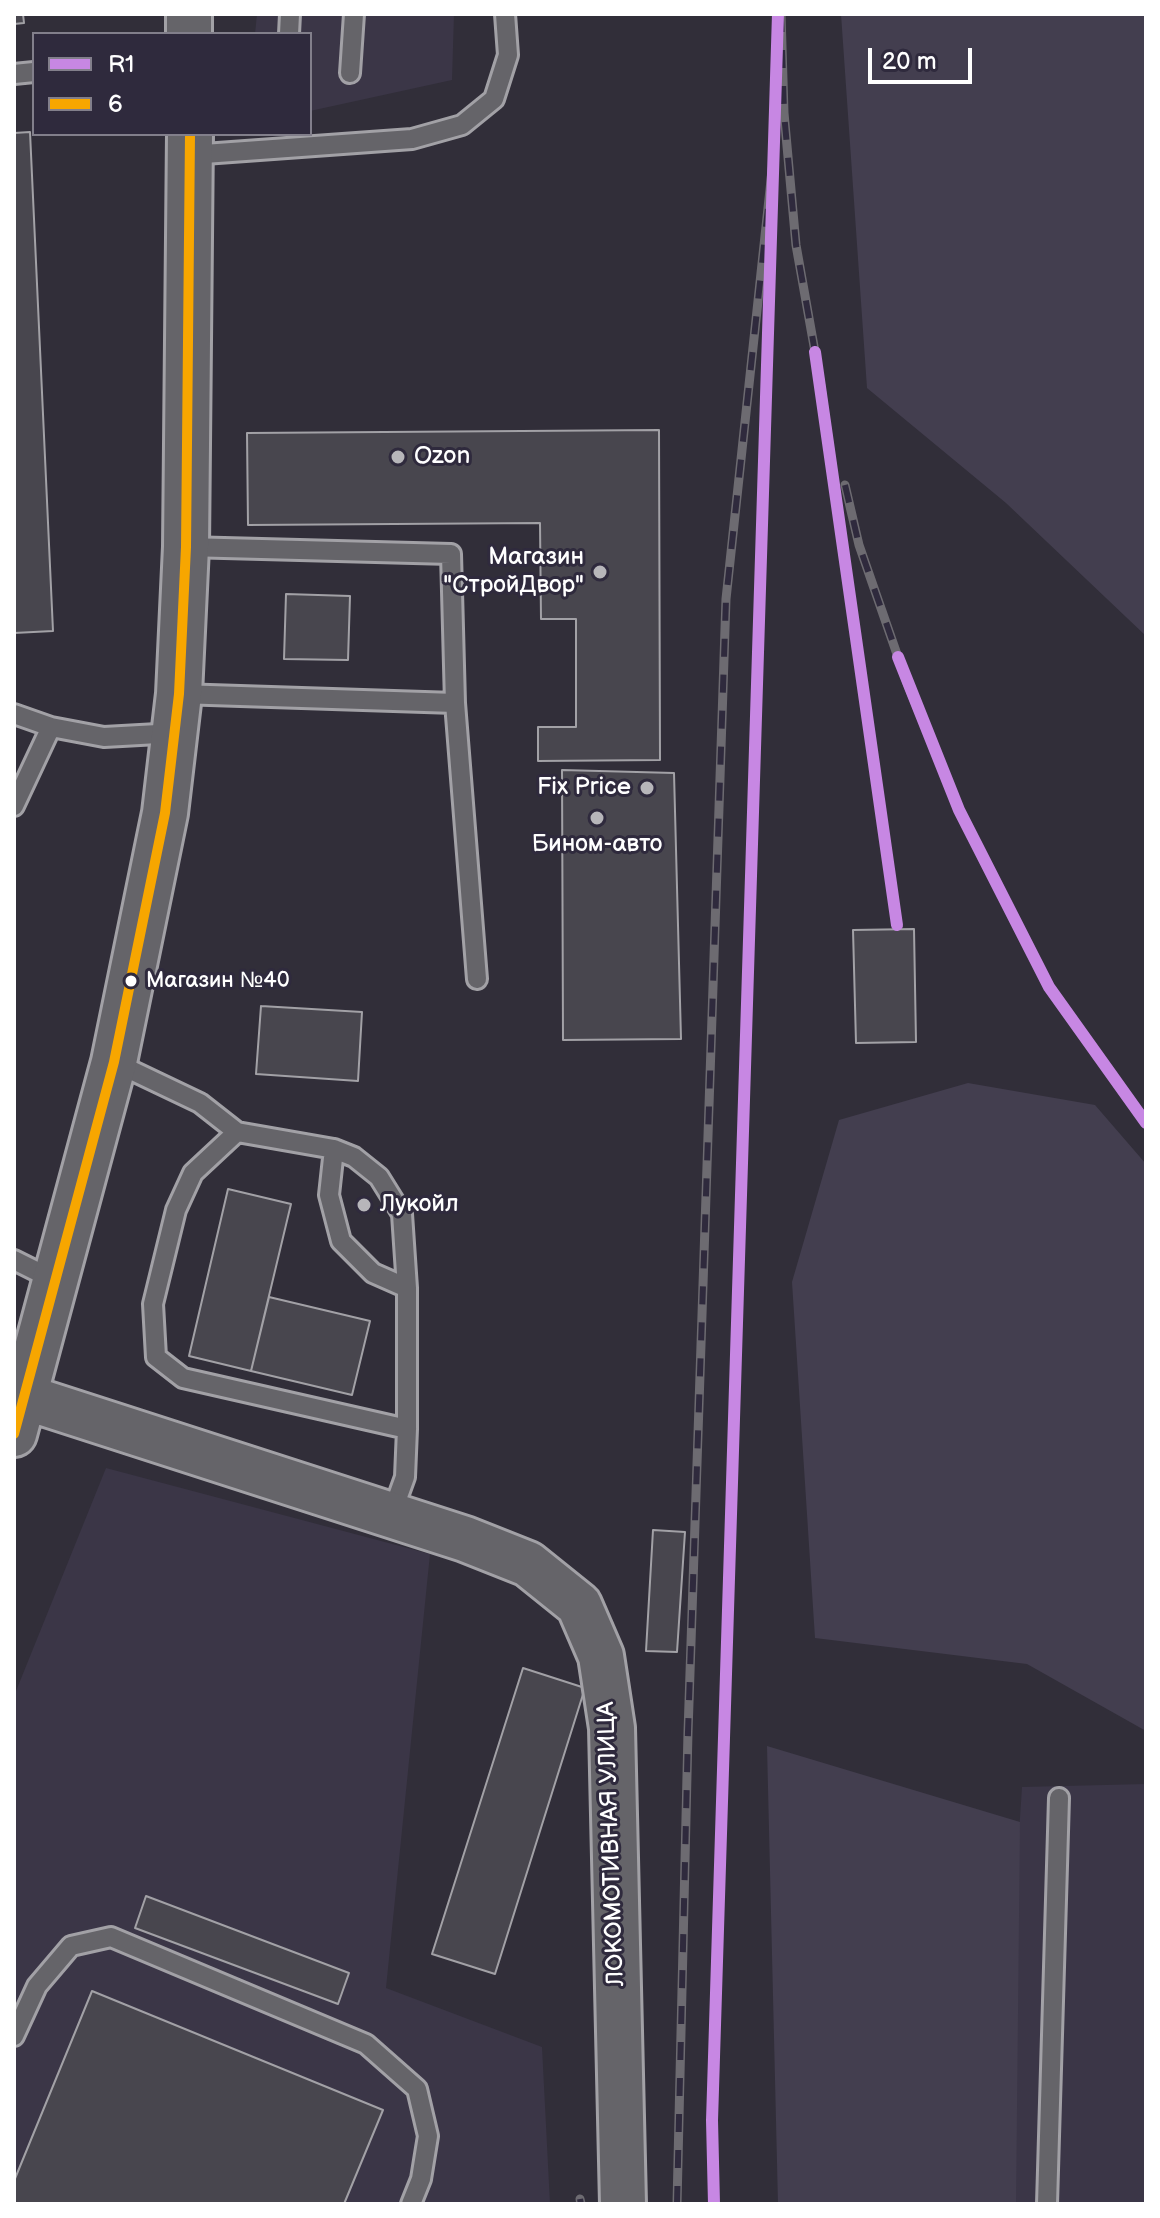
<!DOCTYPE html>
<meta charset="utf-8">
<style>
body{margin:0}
#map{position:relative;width:1160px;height:2218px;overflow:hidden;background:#312e39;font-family:"Balsamiq Sans",sans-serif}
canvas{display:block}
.frame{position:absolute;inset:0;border:16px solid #fff;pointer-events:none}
.legend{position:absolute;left:32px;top:32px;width:280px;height:104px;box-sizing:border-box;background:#2f2a3d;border:2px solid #827f8b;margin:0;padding:10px 14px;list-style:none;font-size:24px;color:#fff}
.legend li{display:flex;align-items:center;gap:16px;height:40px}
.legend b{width:40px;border:2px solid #827f8b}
.scale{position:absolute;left:868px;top:48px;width:104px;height:36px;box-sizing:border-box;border:4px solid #fff;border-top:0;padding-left:10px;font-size:24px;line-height:28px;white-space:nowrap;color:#fff;-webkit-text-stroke:6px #2f2a3d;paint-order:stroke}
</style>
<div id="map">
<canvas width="1160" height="2218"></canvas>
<div class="frame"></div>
<ul class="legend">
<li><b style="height:10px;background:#c787e3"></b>R1</li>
<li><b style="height:10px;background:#f7a600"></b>6</li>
</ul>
<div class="scale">20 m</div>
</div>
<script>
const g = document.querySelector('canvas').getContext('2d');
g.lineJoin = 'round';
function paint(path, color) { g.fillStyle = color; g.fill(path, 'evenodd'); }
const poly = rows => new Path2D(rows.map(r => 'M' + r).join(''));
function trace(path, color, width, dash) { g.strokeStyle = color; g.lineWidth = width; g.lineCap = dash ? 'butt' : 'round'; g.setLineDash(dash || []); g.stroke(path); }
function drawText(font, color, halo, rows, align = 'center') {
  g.font = font + ' "Balsamiq Sans",sans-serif'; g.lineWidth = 6; g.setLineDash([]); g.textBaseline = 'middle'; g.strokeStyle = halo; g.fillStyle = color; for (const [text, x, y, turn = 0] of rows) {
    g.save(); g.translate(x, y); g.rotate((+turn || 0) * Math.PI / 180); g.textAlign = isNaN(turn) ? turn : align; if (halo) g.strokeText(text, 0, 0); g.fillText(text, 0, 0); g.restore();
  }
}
paint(poly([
 [257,14,454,14,452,80,310,111,310,34,255,34],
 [106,1468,430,1554,386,1988,542,2047,550,2204,14,2204,14,1696],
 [1146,1784,1144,2204,995,2204,1022,1787]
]), '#3b3647');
paint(poly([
 [841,14,1146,14,1146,636,1006,503,867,388],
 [968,1083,1095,1105,1146,1164,1146,1731,1027,1664,815,1638,792,1282,839,1120],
 [767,1746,1020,1822,1016,2204,778,2204]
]), '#433e4f');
const building = poly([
 [14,14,23,14,24,23,14,24,14,14],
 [30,132,53,631,14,633,14,133,30,132],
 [659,430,660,760,538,761,538,727,576,727,576,619,541,619,540,523,248,525,247,433,659,430],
 [286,594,350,596,348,660,284,659,286,594],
 [562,770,674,773,681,1039,563,1040,562,770],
 [914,929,916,1042,856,1043,853,930,914,929],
 [261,1006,362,1012,358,1081,256,1074,261,1006],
 [228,1189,291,1204,251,1371,189,1356,228,1189],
 [269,1297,370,1321,352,1395,251,1371,269,1297],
 [653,1530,685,1532,677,1652,646,1651,653,1530],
 [523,1668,585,1688,495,1974,432,1954,523,1668],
 [146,1896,349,1973,338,2004,135,1928,146,1896],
 [92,1991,383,2110,344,2204,14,2204,14,2181,92,1991]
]);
paint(building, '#48464e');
trace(building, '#a2a1a6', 2);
const lane = poly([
 [289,34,290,14],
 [350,73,354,14],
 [14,74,34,72],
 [190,155,412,139,462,125,494,99,508,55,505,14],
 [186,547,451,554,455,703],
 [179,694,455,703,477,979],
 [14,714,51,727,104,737,176,733],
 [14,806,51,727],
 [114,1062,200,1103,237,1132,334,1149,354,1157,379,1177,402,1214,407,1288,407,1429,405,1477,392,1513],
 [237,1132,193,1173,176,1210,153,1304,156,1357,183,1378,407,1429],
 [334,1149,329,1195,341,1241,373,1273,407,1288],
 [14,1260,54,1280],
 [14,2036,37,1986,71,1946,111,1937,366,2044,417,2089,428,2136,421,2179,411,2204],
 [1047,2204,1059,1798]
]);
const secondary = poly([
 [189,34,189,14],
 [25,1397,465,1539,528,1564,579,1605,601,1656,612,1728,623,2204],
 [14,1434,114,1062,165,813,179,694,186,547,190,134]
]);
trace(lane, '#a2a1a6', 24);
trace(secondary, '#a2a1a6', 50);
trace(lane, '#656469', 18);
trace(secondary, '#656469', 44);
const rail = poly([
 [781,14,784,113,796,245,820,380,897,925],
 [845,485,859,545,907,683,959,810,1049,987,1146,1123],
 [580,2199,581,2204],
 [677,2204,688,1732,726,599,774,152]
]);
trace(rail, '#6d6b71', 9);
trace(rail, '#2f2a3d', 6, [18]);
trace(poly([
 [14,1434,114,1062,165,813,179,694,186,547,190,134]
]), '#f7a600', 10);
trace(poly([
 [815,352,897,925],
 [898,657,959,810,1049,987,1146,1123],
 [714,2204,712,2120,778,14]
]), '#c787e3', 12);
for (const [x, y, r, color] of [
 [398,457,8,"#b7b6ba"],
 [600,572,8,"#b7b6ba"],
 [647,788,8,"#b7b6ba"],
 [597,818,8,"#b7b6ba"],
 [131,981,7,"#fff"],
 [364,1205,8,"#b7b6ba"]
]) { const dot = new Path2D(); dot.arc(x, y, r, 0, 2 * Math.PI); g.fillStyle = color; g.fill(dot); trace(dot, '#2f2a3d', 3); }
drawText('22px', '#fff', '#2f2a3d', [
 ["Магазин №40",146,981]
], 'left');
drawText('24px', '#fff', '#2f2a3d', [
 ["Ozon",414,457],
 ["Магазин",584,558,"right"],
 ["\"СтройДвор\"",584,586,"right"],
 ["Fix Price",631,788,"right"],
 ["Бином-авто",597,845,"center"],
 ["Лукойл",380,1205]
], 'left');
drawText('24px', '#fff', '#2f2a3d', [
 ["ЛОКОМОТИВНАЯ УЛИЦА",612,1844,-92]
]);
</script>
